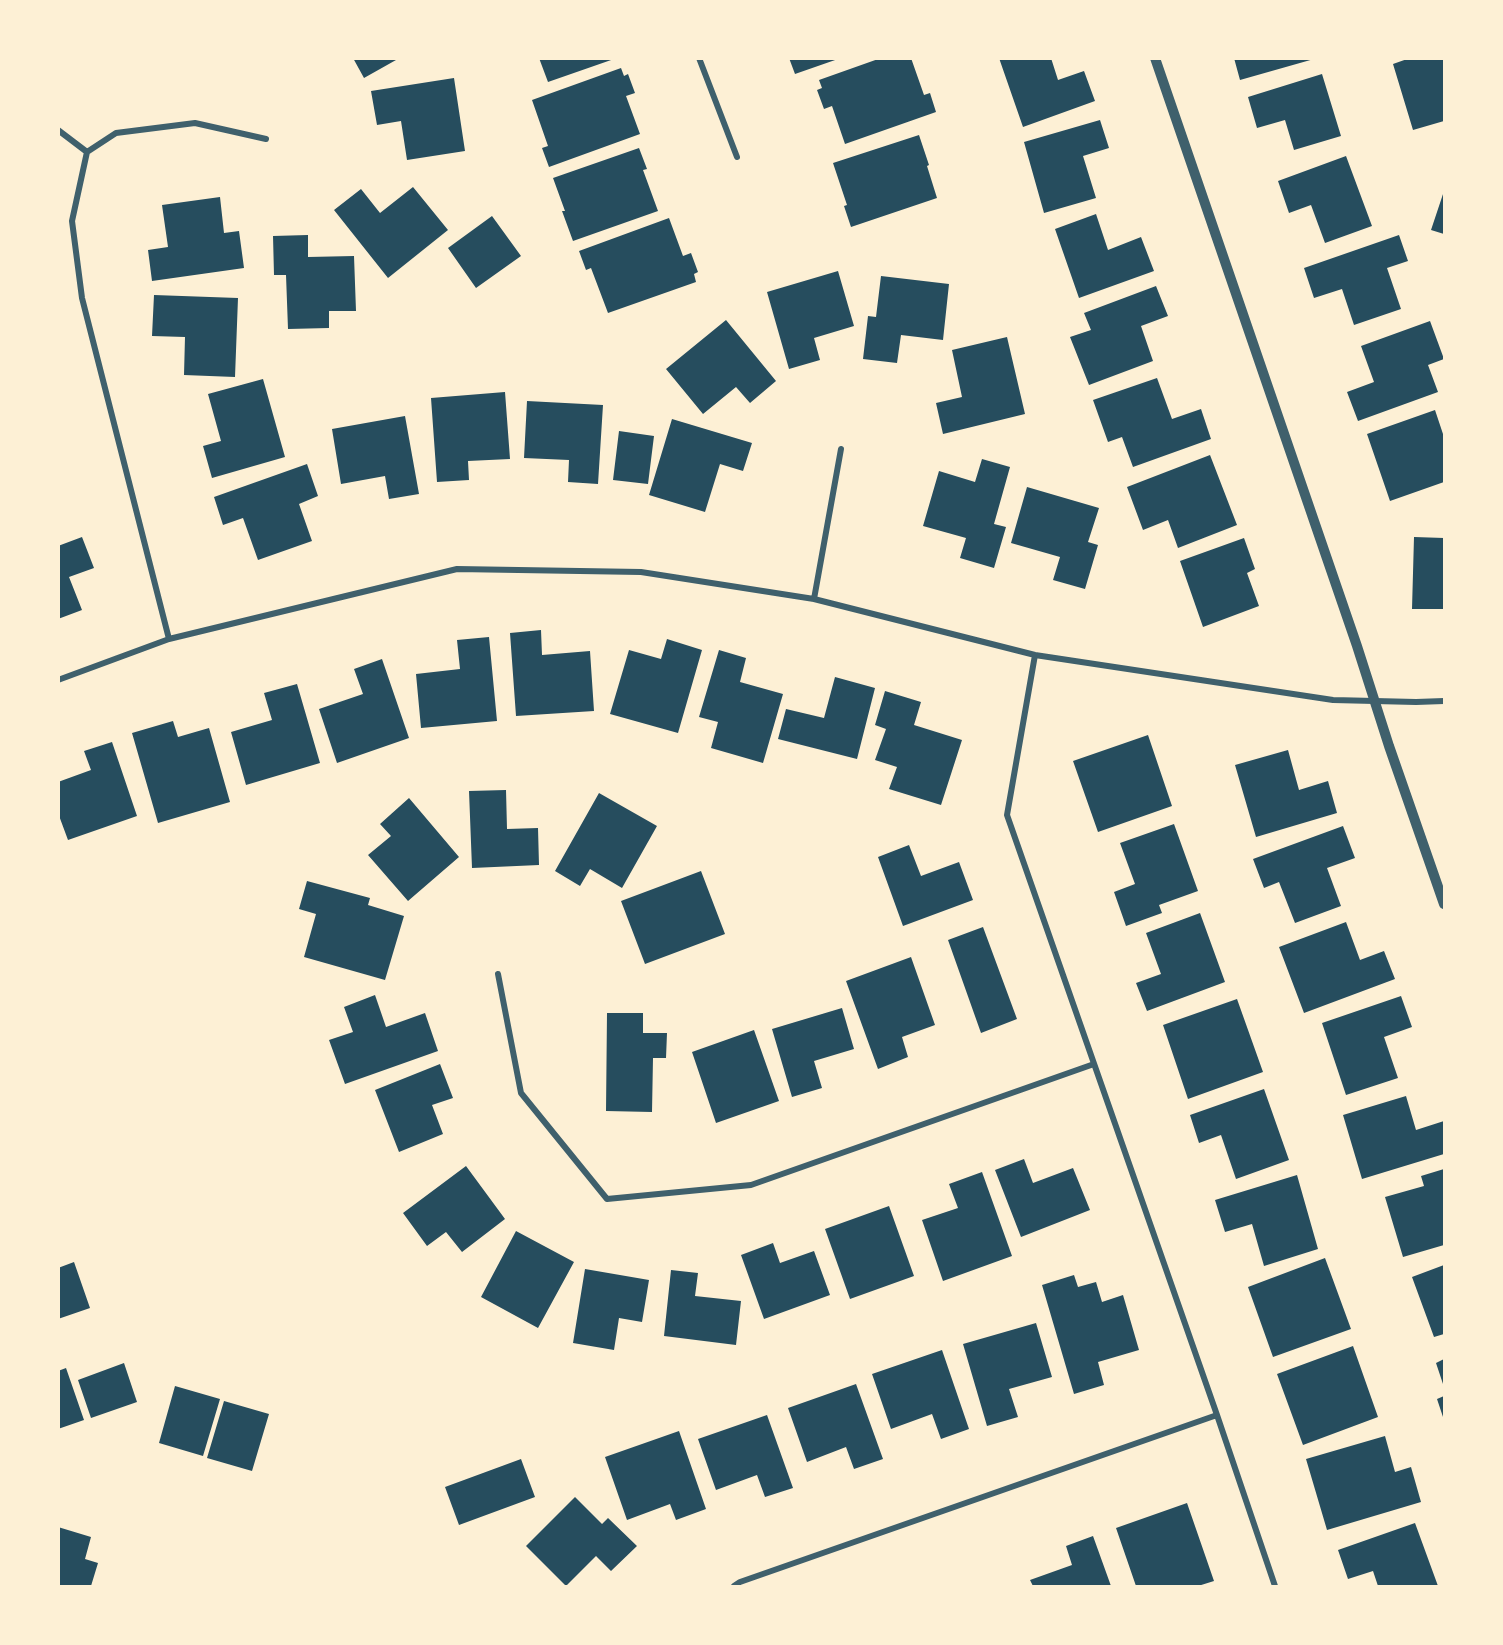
<!DOCTYPE html>
<style>
body{margin:0}
#map{position:relative;width:1503px;height:1645px;overflow:hidden;background:#fdf0d5;font-family:"Archivo Narrow",sans-serif}
canvas{display:block}
.frame{position:absolute;inset:0;border:60px solid #fdf0d5;pointer-events:none}
</style>
<div id="map">
<canvas width="1503" height="1645"></canvas>
<div class="frame"></div>
</div>
<script>
const g = document.querySelector('canvas').getContext('2d');
g.lineJoin = 'round';
function paint(path, color) { g.fillStyle = color; g.fill(path, 'evenodd'); }
const poly = rows => new Path2D(rows.map(r => 'M' + r).join(''));
function trace(path, color, width, dash) { g.strokeStyle = color; g.lineWidth = width; g.lineCap = dash ? 'butt' : 'round'; g.setLineDash(dash || []); g.stroke(path); }
paint(poly([
 [353,58,396,58,396,60,364,78],
 [539,58,614,58,614,59,548,82],
 [789,58,838,58,838,59,795,74],
 [881,58,911,58,924,95,930,93,936,112,845,144,832,106,824,109,817,90,822,88,819,80],
 [999,58,1051,58,1058,80,1084,71,1095,101,1023,127],
 [1234,58,1314,58,1314,59,1240,80],
 [1410,58,1444,58,1444,121,1413,130,1393,64],
 [621,68,624,76,628,74,635,93,626,96,640,134,549,167,542,148,548,146,532,100],
 [1322,74,1341,136,1294,150,1285,120,1257,128,1248,97],
 [454,78,465,151,407,160,401,121,377,125,371,91],
 [1100,120,1109,148,1083,156,1096,198,1044,213,1024,142],
 [919,135,929,165,927,166,937,198,851,227,844,206,847,205,833,163],
 [639,148,647,169,643,170,658,211,573,241,562,211,565,211,553,178],
 [1346,156,1372,226,1325,243,1311,205,1289,213,1278,181],
 [413,187,448,230,388,278,334,210,361,189,380,213],
 [1444,191,1444,234,1431,230],
 [220,197,224,233,239,231,244,268,152,281,148,250,168,247,162,205],
 [1096,214,1108,250,1141,237,1154,271,1079,298,1055,229],
 [492,216,521,256,476,288,448,248],
 [669,218,683,256,691,253,698,272,694,274,696,282,608,313,591,268,586,270,579,251],
 [308,235,308,257,354,256,356,311,329,311,329,328,288,329,286,275,274,275,273,236],
 [1399,235,1408,261,1387,268,1401,309,1354,325,1342,289,1314,298,1304,268],
 [838,271,854,326,814,338,820,360,789,369,767,292],
 [881,276,949,284,943,340,901,335,897,363,863,359,868,316,876,317],
 [1156,286,1168,316,1141,326,1153,361,1089,385,1070,337,1091,330,1084,313],
 [154,295,238,298,235,377,184,375,185,337,152,336],
 [726,320,776,381,750,403,736,387,703,414,666,369],
 [1430,321,1444,359,1428,365,1438,392,1358,421,1347,392,1374,382,1361,346],
 [1007,337,1025,414,943,434,936,403,962,397,952,350],
 [1157,378,1172,419,1201,409,1211,439,1133,467,1122,437,1108,442,1093,400],
 [263,379,285,457,212,478,203,446,221,441,208,394],
 [505,392,510,459,468,461,469,480,437,482,431,398],
 [527,401,603,405,598,484,568,482,569,460,524,458],
 [1435,410,1444,437,1444,482,1390,501,1367,434],
 [405,416,419,494,389,499,385,476,341,484,332,429],
 [672,419,752,443,743,471,720,464,705,512,649,495],
 [619,431,654,436,648,484,613,480],
 [1210,455,1237,525,1178,548,1168,520,1143,530,1127,487],
 [982,459,1010,467,994,524,1006,527,994,568,960,558,966,538,923,526,939,471,975,482],
 [307,464,318,496,299,504,312,541,258,560,243,518,223,525,214,497],
 [1027,487,1099,508,1088,542,1098,545,1085,589,1053,580,1060,557,1011,543],
 [82,537,94,568,69,577,82,610,58,619,58,546],
 [1414,537,1444,538,1444,609,1412,609],
 [1244,538,1255,569,1247,573,1259,606,1203,627,1180,561],
 [541,630,542,655,590,651,594,711,516,716,510,633],
 [489,637,497,721,421,728,416,674,460,669,457,640],
 [667,639,702,650,678,733,610,714,629,650,661,659],
 [719,650,746,658,740,682,783,694,763,763,711,748,718,722,699,717],
 [382,659,409,738,337,763,319,709,363,694,354,669],
 [835,677,875,688,857,759,778,739,786,709,824,718],
 [297,684,320,763,246,785,231,732,272,720,264,693],
 [885,691,921,702,914,725,962,740,941,805,889,789,897,767,875,760,886,729,875,725],
 [173,721,178,737,209,728,230,802,158,823,132,733],
 [1148,735,1172,806,1098,832,1073,761],
 [112,742,137,816,68,840,58,813,58,782,91,770,84,751],
 [1288,750,1299,790,1328,781,1337,813,1256,837,1235,765],
 [506,790,507,829,538,828,539,865,472,868,469,791],
 [599,793,657,826,622,888,590,869,580,886,555,871],
 [409,798,459,857,408,901,368,855,391,836,380,824],
 [1174,824,1198,891,1159,905,1162,913,1126,926,1114,892,1135,884,1120,843],
 [1343,826,1355,858,1327,868,1341,906,1295,923,1279,882,1264,888,1253,859],
 [909,845,921,876,959,862,973,900,903,926,878,857],
 [701,871,725,934,645,964,621,901],
 [307,881,370,898,368,905,404,916,385,980,304,957,316,914,299,909],
 [1200,913,1225,982,1147,1011,1136,983,1161,974,1146,933],
 [1346,922,1360,960,1384,951,1395,979,1304,1013,1279,947],
 [983,927,1017,1019,981,1033,948,940],
 [911,957,935,1025,902,1037,908,1057,878,1069,846,981],
 [375,995,386,1027,425,1013,438,1051,345,1084,329,1040,353,1032,344,1007],
 [1401,996,1412,1027,1384,1037,1398,1078,1346,1095,1322,1023],
 [1237,999,1263,1072,1188,1099,1163,1025],
 [842,1008,854,1049,814,1061,822,1088,792,1097,772,1029],
 [607,1013,643,1013,643,1033,667,1033,666,1058,653,1058,652,1112,606,1111],
 [754,1030,779,1101,716,1123,692,1052],
 [440,1064,453,1098,432,1105,443,1134,399,1152,375,1090],
 [1264,1089,1289,1160,1236,1179,1221,1135,1199,1143,1190,1115],
 [1406,1096,1416,1130,1444,1121,1444,1154,1362,1179,1343,1115],
 [1024,1159,1033,1183,1073,1168,1090,1210,1021,1237,995,1170],
 [466,1166,505,1219,462,1252,446,1232,427,1246,403,1213],
 [1444,1169,1444,1245,1403,1257,1385,1197,1424,1186,1421,1176],
 [982,1172,1012,1256,943,1281,922,1220,958,1208,949,1184],
 [1297,1175,1318,1249,1264,1266,1252,1224,1225,1232,1215,1200],
 [889,1206,914,1276,850,1299,825,1229],
 [516,1231,574,1262,538,1328,481,1297],
 [773,1243,780,1263,814,1251,830,1295,764,1319,741,1255],
 [1325,1258,1351,1329,1273,1357,1248,1287],
 [74,1262,90,1308,58,1319,58,1268],
 [1444,1265,1444,1334,1434,1337,1412,1277],
 [585,1269,649,1280,642,1322,619,1318,614,1350,573,1343],
 [671,1270,698,1273,695,1296,741,1301,736,1345,664,1336],
 [1074,1275,1078,1287,1096,1282,1102,1302,1123,1295,1139,1350,1098,1362,1104,1385,1074,1394,1042,1285],
 [1036,1323,1052,1377,1009,1389,1018,1417,987,1426,963,1344],
 [1353,1346,1378,1417,1303,1445,1277,1374],
 [942,1350,969,1429,941,1439,932,1414,891,1429,872,1374],
 [1444,1359,1444,1387,1436,1363],
 [124,1363,137,1402,91,1418,78,1380],
 [66,1368,84,1420,58,1429,58,1371],
 [856,1384,883,1459,854,1469,846,1447,807,1462,788,1408],
 [175,1386,220,1399,203,1456,159,1443],
 [1444,1396,1444,1420,1437,1399],
 [224,1401,269,1414,252,1471,207,1458],
 [767,1415,793,1488,765,1497,757,1475,716,1490,698,1439],
 [679,1431,706,1509,676,1520,670,1504,627,1520,605,1457],
 [1385,1436,1395,1472,1411,1467,1421,1502,1327,1530,1306,1459],
 [521,1459,535,1497,459,1525,445,1487],
 [575,1497,602,1524,608,1518,637,1546,611,1571,596,1556,566,1586,526,1546],
 [1187,1503,1214,1581,1198,1586,1136,1586,1116,1528],
 [1415,1523,1438,1586,1378,1586,1373,1571,1348,1579,1338,1550],
 [58,1527,91,1537,85,1559,98,1563,91,1586,58,1586],
 [1093,1536,1111,1586,1033,1586,1030,1580,1072,1565,1066,1546]
]), '#264d5e');
trace(poly([
 [699,58,737,157],
 [58,130,87,152],
 [87,152,72,221,82,298,169,639],
 [87,152,116,133,195,123,266,139],
 [814,599,841,449],
 [1035,655,1007,815,1217,1415,1275,1586],
 [58,680,169,639,457,569,641,572,814,599,1035,655,1333,700,1416,702,1444,701],
 [498,974,521,1093,607,1199,751,1185,1094,1064],
 [734,1586,740,1582,1217,1415]
]), '#3f606c', 6);
trace(poly([
 [1155,58,1357,646,1389,746,1444,904]
]), '#3f606c', 10);
</script>
